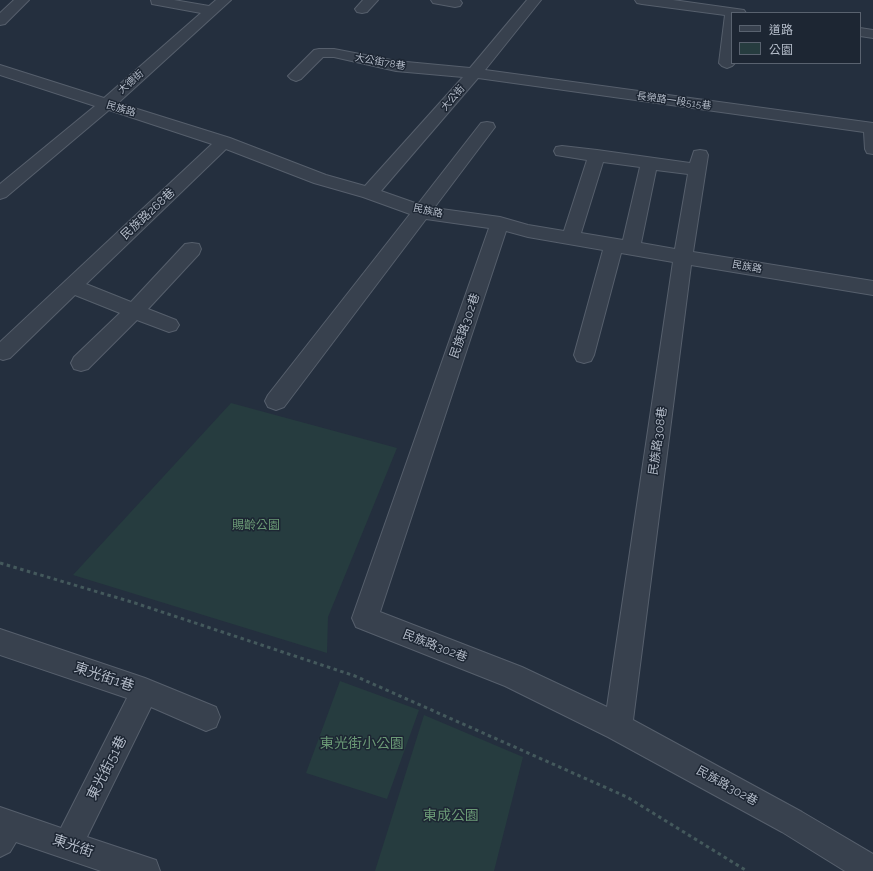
<!DOCTYPE html>
<meta charset="utf-8">
<style>
body{margin:0}
#map{position:relative;width:873px;height:871px;overflow:hidden;background:#242f3e;font-family:Raleway,"Noto Sans TC",sans-serif}
canvas{display:block}
.legend{position:absolute;left:731px;top:12px;width:130px;height:52px;box-sizing:border-box;background:#1d2633;border:1px solid #59626f;margin:0;padding:5px 7px;list-style:none;font-size:12px;color:#b4bcc9}
.legend li{display:flex;align-items:center;gap:8px;height:20px}
.legend b{width:20px;border:1px solid #59626f}
</style>
<div id="map">
<canvas width="873" height="871"></canvas>
<ul class="legend">
<li><b style="height:5px;background:#38414e"></b>道路</li>
<li><b style="height:11px;background:#263c3f"></b>公園</li>
</ul>
</div>
<script>
const g = document.querySelector('canvas').getContext('2d');
g.lineJoin = 'round';
function paint(path, color) { g.fillStyle = color; g.fill(path, 'evenodd'); }
const poly = rows => new Path2D(rows.map(r => 'M' + r).join(''));
function trace(path, color, width, dash) { g.strokeStyle = color; g.lineWidth = width; g.lineCap = dash ? 'butt' : 'round'; g.setLineDash(dash || []); g.stroke(path); }
function drawText(font, color, halo, rows, align = 'center') {
  g.font = font + ' Raleway,"Noto Sans TC",sans-serif'; g.lineWidth = 3; g.setLineDash([]); g.textBaseline = 'middle'; g.strokeStyle = halo; g.fillStyle = color; for (const [text, x, y, turn = 0] of rows) {
    g.save(); g.translate(x, y); g.rotate((+turn || 0) * Math.PI / 180); g.textAlign = isNaN(turn) ? turn : align; if (halo) g.strokeText(text, 0, 0); g.fillText(text, 0, 0); g.restore();
  }
}
paint(poly([
 [231,403,397,448,328,617,327,653,73,575],
 [340,681,419,710,387,799,306,773],
 [424,715,523,757,494,871,375,871]
]), '#263c3f');
const minor = poly([
 [14,0,29,0,5,24,0,25,0,13,14,0],
 [151,0,174,0,209,6,216,0,231,0,118,103,230,138,326,175,365,186,463,77,396,71,334,57,323,57,301,79,296,81,291,79,288,76,314,50,319,49,334,49,396,61,470,68,527,0,541,0,485,70,873,123,873,154,867,153,865,149,864,132,478,78,381,191,418,204,481,123,487,122,493,123,495,127,434,208,500,217,528,225,564,231,587,160,556,155,554,151,556,147,562,146,597,150,690,163,694,151,700,150,706,151,708,155,693,252,873,281,873,295,691,265,633,720,802,812,873,854,873,871,845,871,782,832,608,737,505,686,356,627,352,618,489,228,426,219,284,407,276,410,268,407,265,401,268,395,410,214,363,197,314,183,226,149,86,284,131,302,185,244,192,243,199,244,201,249,199,254,148,309,176,320,179,325,176,330,169,332,137,320,88,369,81,371,74,369,71,363,74,357,120,313,75,295,10,358,3,360,0,359,0,342,212,144,109,110,6,197,0,199,0,184,95,106,0,75,0,65,104,98,201,13,152,4,151,0],
 [603,162,640,167,623,240,581,233,603,162],
 [656,170,688,174,675,249,641,243,656,170],
 [506,231,528,237,603,250,574,355,577,361,584,363,591,361,594,355,621,253,673,262,607,707,522,667,380,612,506,231],
 [363,0,378,0,367,12,362,13,357,12,355,9,363,0],
 [431,0,460,0,462,3,460,6,455,7,433,3,431,0],
 [635,0,673,0,744,10,746,13,732,13,732,63,735,63,732,66,727,68,722,66,719,63,725,15,642,4,637,3,635,0],
 [860,28,873,30,873,38,860,36,860,28],
 [0,629,145,678,216,707,220,717,216,727,206,731,151,707,87,837,156,860,160,871,101,871,16,842,10,852,0,857,0,807,61,828,127,698,0,655,0,629]
]);
trace(minor, '#565f6c', 2);
trace(poly([
 [0,563,135,603,355,676,627,797,747,871]
]), '#44595c', 3, [3.5, 3.5]);
paint(minor, '#38414e');
drawText('10px', '#b4bcc9', '#1d2633', [
 ["大公街78巷",380,62,10],
 ["大德街",131,82,-42],
 ["大公街",453,98,-49],
 ["長榮路一段515巷",674,101,8],
 ["民族路",121,109,17],
 ["民族路",428,211,12],
 ["民族路",747,267,10]
]);
drawText('12px', '#b4bcc9', '#1d2633', [
 ["民族路268巷",148,214,-43],
 ["民族路302巷",465,326,-71],
 ["民族路308巷",658,441,-82],
 ["民族路302巷",435,646,21],
 ["民族路302巷",727,786,29]
]);
drawText('12px', '#6b9a76', '#1d2633', [
 ["賜齡公園",256,525]
]);
drawText('14px', '#b4bcc9', '#1d2633', [
 ["東光街1巷",104,677,19],
 ["東光街51巷",107,768,-63],
 ["東光街",73,846,19]
]);
drawText('14px', '#6b9a76', '#1d2633', [
 ["東光街小公園",362,744],
 ["東成公園",451,816]
]);
</script>
